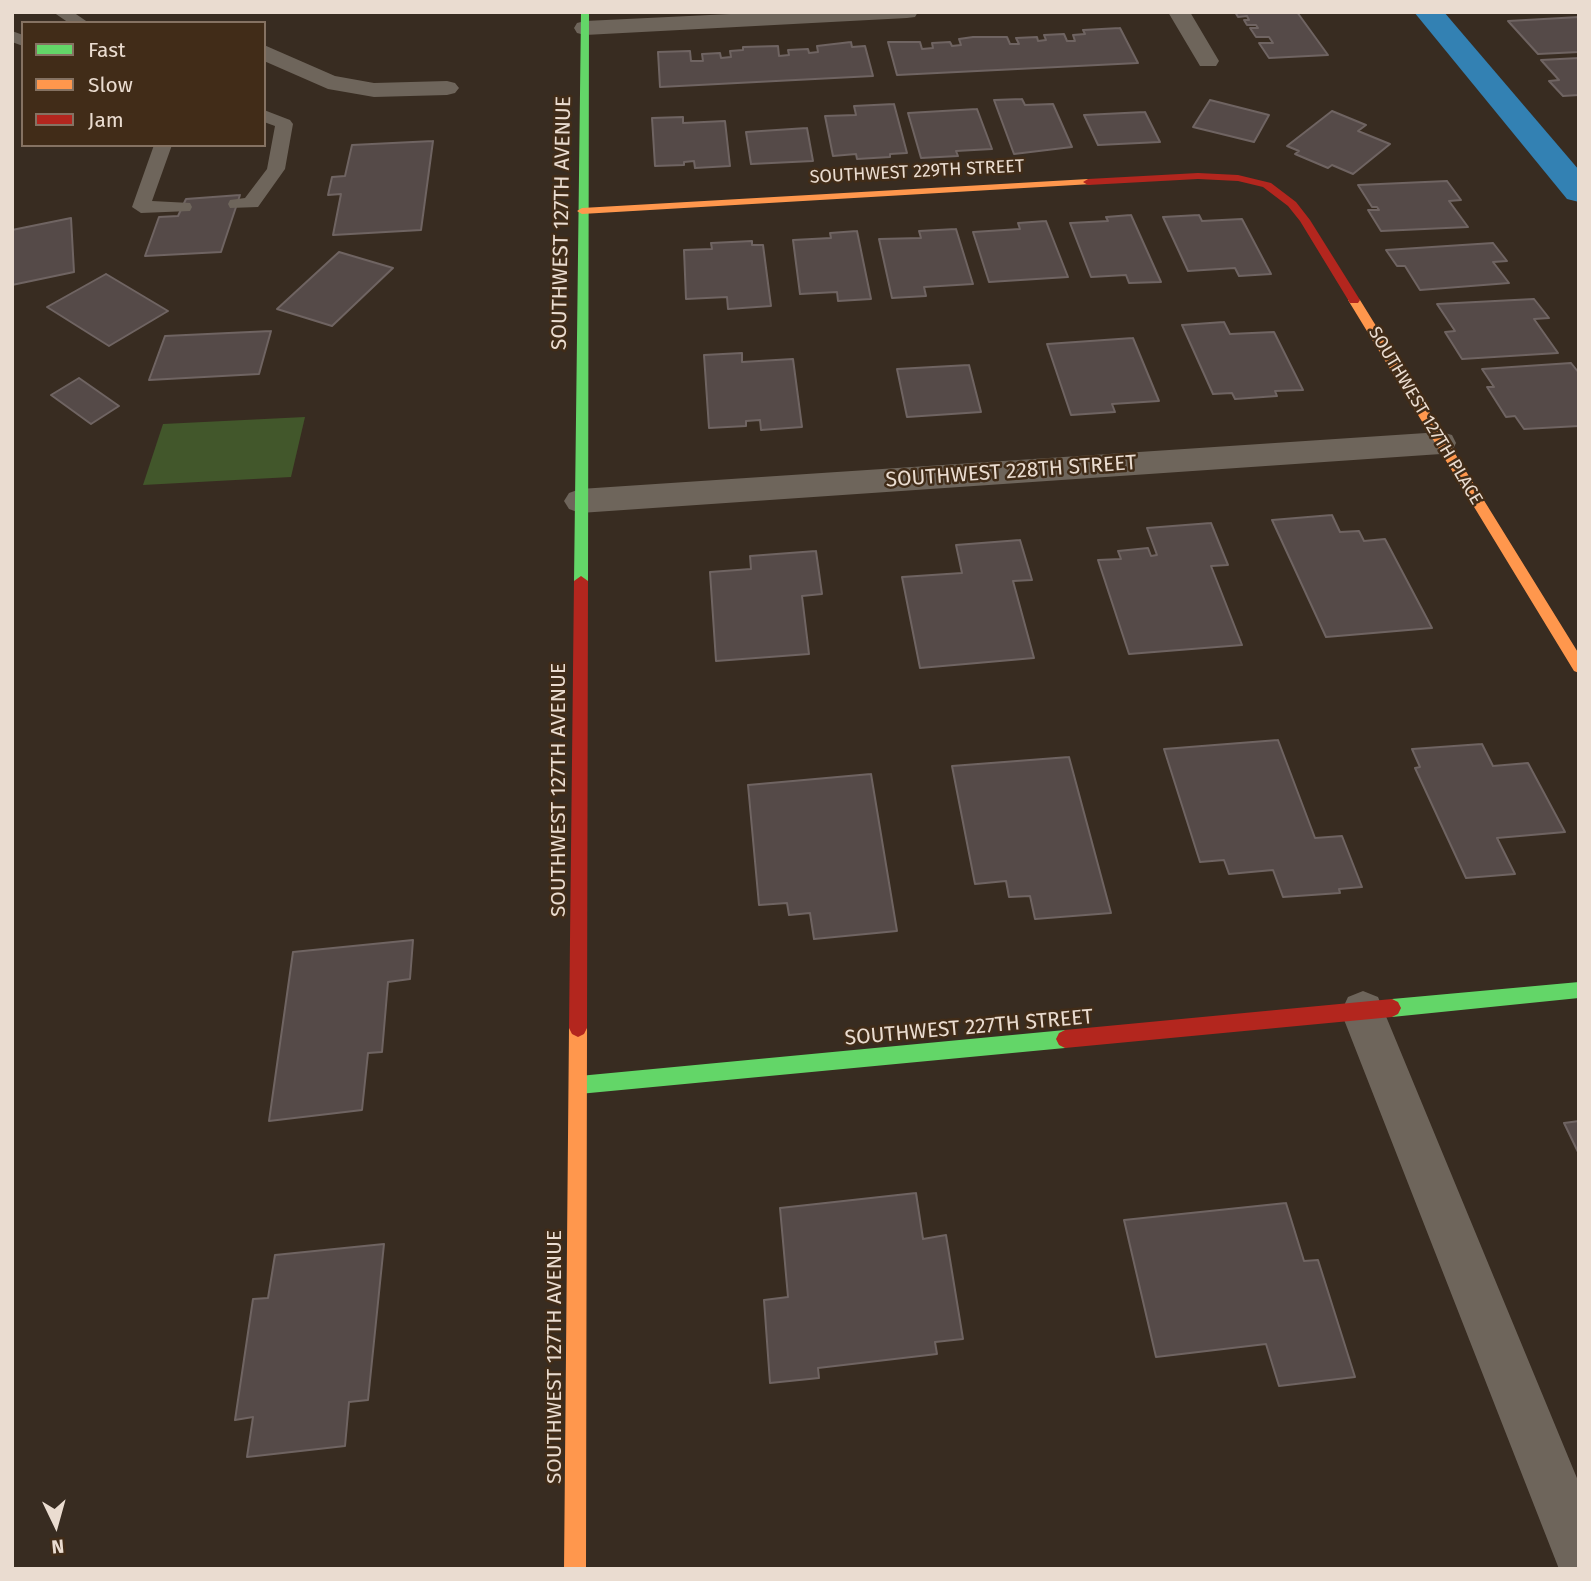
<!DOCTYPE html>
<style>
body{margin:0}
#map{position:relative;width:1591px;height:1581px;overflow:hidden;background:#382c21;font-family:"Fira Sans",sans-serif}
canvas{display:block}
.frame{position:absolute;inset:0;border:14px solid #eadcd0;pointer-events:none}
.legend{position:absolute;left:21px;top:21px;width:245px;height:126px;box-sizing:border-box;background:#412c18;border:2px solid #857262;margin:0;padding:9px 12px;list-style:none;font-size:21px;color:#eadcd0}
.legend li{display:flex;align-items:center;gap:14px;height:35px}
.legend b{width:35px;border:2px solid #857262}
.north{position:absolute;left:21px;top:1490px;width:70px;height:70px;-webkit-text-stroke:5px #412c18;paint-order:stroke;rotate:175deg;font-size:19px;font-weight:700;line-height:28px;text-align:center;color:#eadcd0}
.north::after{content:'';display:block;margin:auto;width:24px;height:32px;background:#eadcd0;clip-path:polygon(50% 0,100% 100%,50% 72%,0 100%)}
</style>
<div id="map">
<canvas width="1591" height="1581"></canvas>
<div class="frame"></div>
<ul class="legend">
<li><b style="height:9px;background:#63d668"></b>Fast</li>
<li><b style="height:9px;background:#ff974d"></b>Slow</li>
<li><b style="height:9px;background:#b3261e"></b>Jam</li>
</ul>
<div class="north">N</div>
</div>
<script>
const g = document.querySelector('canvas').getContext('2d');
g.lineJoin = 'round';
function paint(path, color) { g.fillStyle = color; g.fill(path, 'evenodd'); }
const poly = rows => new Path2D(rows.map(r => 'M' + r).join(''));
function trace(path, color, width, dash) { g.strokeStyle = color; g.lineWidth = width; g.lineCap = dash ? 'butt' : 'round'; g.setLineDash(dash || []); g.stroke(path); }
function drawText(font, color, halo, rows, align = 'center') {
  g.font = font + ' "Fira Sans",sans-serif'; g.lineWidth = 5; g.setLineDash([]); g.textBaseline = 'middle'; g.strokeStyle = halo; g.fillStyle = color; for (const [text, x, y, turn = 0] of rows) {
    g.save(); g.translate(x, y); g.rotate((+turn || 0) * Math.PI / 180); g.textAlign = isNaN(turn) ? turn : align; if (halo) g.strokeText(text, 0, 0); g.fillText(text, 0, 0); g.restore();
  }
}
paint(poly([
 [305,417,291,477,143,485,163,424]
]), '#42572b');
paint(poly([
 [1414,12,1444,12,1579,170,1579,202,1567,199,1414,12]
]), '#3381b3');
const building = poly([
 [1235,12,1297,12,1328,55,1269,58,1259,43,1273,43,1269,37,1256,37,1250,28,1258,28,1256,25,1247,25,1244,20,1249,20,1247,16,1238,17,1235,12],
 [1579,17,1579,52,1538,54,1508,21,1579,17],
 [1120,28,1138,63,897,75,888,42,920,42,922,49,933,48,932,43,950,42,952,46,961,45,959,39,973,37,1007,37,1010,44,1019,44,1016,38,1037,37,1038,41,1046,40,1044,35,1064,34,1067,41,1075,41,1073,35,1085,34,1083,30,1120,28],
 [851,42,852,47,865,46,873,76,660,87,658,52,690,51,691,61,703,61,702,54,720,53,721,58,731,57,730,51,743,50,743,47,778,46,779,56,789,55,788,50,808,49,809,53,818,52,817,46,851,42],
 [1579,58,1579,95,1563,96,1549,81,1559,80,1541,60,1579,58],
 [1022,99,1025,105,1053,104,1072,147,1014,154,994,100,1022,99],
 [1210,100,1269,115,1254,142,1193,127,1210,100],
 [894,104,907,153,890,154,890,157,857,159,856,154,833,156,825,116,856,115,854,106,894,104],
 [977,109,992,149,956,151,958,156,921,158,908,113,977,109],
 [1332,111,1366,125,1358,131,1390,144,1353,174,1332,165,1328,168,1295,154,1299,151,1287,146,1332,111],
 [1145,112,1160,142,1098,145,1084,115,1145,112],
 [683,117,683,123,725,121,730,166,695,168,694,161,684,162,684,165,655,166,652,118,683,117],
 [807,128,813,161,751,164,746,132,807,128],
 [433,141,421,230,333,235,341,194,328,195,332,177,345,176,352,145,433,141],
 [1447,181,1461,200,1449,201,1468,227,1381,231,1368,210,1379,210,1377,207,1372,207,1358,185,1447,181],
 [240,195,221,252,145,256,159,217,178,216,186,199,240,195],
 [1131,215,1161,282,1129,283,1126,275,1091,277,1070,223,1108,221,1106,217,1131,215],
 [1199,215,1202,221,1242,219,1271,274,1239,276,1235,268,1188,271,1163,217,1199,215],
 [71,218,74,272,12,285,12,230,71,218],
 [1046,221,1068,277,989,282,973,232,1020,229,1018,223,1046,221],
 [956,229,973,284,924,287,926,296,892,298,879,239,921,238,919,231,956,229],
 [857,231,871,299,838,301,837,292,800,294,793,240,831,238,830,233,857,231],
 [752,241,752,245,763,245,771,306,728,309,727,297,686,299,684,250,712,249,711,243,752,241],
 [1493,243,1507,261,1493,262,1509,283,1420,290,1405,266,1397,266,1386,250,1493,243],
 [339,252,393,268,332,326,277,309,339,252],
 [106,274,168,311,109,346,47,307,106,274],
 [1534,299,1549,318,1534,319,1558,353,1462,359,1445,332,1455,331,1437,304,1534,299],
 [1224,322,1230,334,1274,332,1303,390,1275,391,1277,396,1235,399,1232,393,1213,394,1182,325,1224,322],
 [271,331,259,374,149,380,165,336,271,331],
 [1133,338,1159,401,1112,404,1115,412,1071,415,1047,344,1133,338],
 [742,353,742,362,793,359,802,427,761,430,760,420,746,421,746,426,709,428,704,355,742,353],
 [1571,363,1579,373,1579,426,1524,429,1515,416,1506,417,1487,387,1494,387,1482,369,1571,363],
 [969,365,981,412,907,417,897,369,969,365],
 [79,378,119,406,91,424,51,395,79,378],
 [1332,515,1340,532,1359,531,1364,541,1385,539,1432,628,1326,637,1272,520,1332,515],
 [1211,523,1228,565,1211,566,1242,645,1129,654,1098,560,1121,559,1118,551,1148,548,1151,556,1157,555,1147,528,1211,523],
 [1020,540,1032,580,1013,581,1034,658,920,668,902,577,962,573,956,545,1020,540],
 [816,551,822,594,802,596,809,654,716,661,710,572,751,569,750,556,816,551],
 [1278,740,1315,838,1342,836,1362,887,1339,889,1340,893,1283,897,1273,870,1229,874,1224,860,1200,862,1164,749,1278,740],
 [1482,744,1493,766,1528,763,1565,832,1497,838,1515,874,1466,878,1415,768,1420,767,1412,749,1482,744],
 [1069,757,1111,913,1035,919,1030,896,1009,897,1006,881,975,884,952,766,1069,757],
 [871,774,897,931,814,939,810,913,789,915,787,903,759,905,748,785,871,774],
 [413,940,410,979,388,982,382,1052,368,1053,362,1110,269,1121,293,952,413,940],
 [1579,1121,1579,1154,1564,1123,1579,1121],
 [916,1193,923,1239,946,1235,963,1339,935,1342,937,1354,818,1368,819,1378,770,1383,764,1300,788,1297,780,1208,916,1193],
 [1286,1203,1304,1261,1318,1260,1355,1377,1279,1386,1266,1344,1156,1357,1124,1220,1286,1203],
 [384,1244,368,1400,349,1402,345,1446,247,1457,253,1417,235,1420,253,1299,268,1298,275,1255,384,1244]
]);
paint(building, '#554a48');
trace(building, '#6f6462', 2);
paint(poly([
 [53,12,73,12,89,23,69,23,53,12],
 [12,31,23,35,23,46,12,42,12,31],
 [264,110,290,120,293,124,285,169,258,207,230,208,228,204,230,200,245,198,267,169,275,126,264,122,264,110],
 [154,145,172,145,152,201,190,203,192,207,190,211,141,213,132,207,154,145]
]), '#6e655b');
paint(poly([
 [772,12,918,12,915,17,907,18,585,35,577,33,574,28,577,23,585,21,772,12],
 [1168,12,1190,12,1219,61,1216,66,1200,66,1168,12],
 [264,45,335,76,374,83,447,81,455,83,459,88,455,93,447,95,374,97,328,89,264,61,264,45],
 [1441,432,1452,435,1456,443,1452,451,1441,454,580,513,569,509,564,501,569,493,580,489,1441,432],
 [1363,991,1378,997,1579,1483,1579,1569,1559,1569,1341,1012,1348,997,1363,991]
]), '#6e655b');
paint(poly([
 [581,12,589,12,588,581,581,586,574,581,581,12],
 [1579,982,1579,998,1392,1017,1386,1014,1383,1008,1386,1002,1392,999,1579,982],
 [1065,1030,1071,1033,1074,1039,1071,1045,1065,1048,579,1094,572,1092,570,1085,572,1078,579,1076,1065,1030]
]), '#63d668');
paint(poly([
 [1088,179,1093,182,1092,184,582,214,577,211,582,208,1088,179],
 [1354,296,1360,300,1579,654,1579,673,1574,671,1348,300,1354,296],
 [578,1019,584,1022,587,1028,586,1569,564,1569,569,1028,572,1022,578,1019]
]), '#ff974d');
paint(poly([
 [1198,173,1238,175,1271,183,1296,202,1310,220,1360,300,1358,303,1350,303,1300,221,1288,206,1263,187,1238,181,1198,179,1088,185,1083,182,1088,179,1198,173],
 [581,576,588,581,587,1028,584,1034,578,1037,572,1034,569,1028,574,581,581,576],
 [1392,999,1398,1002,1401,1008,1398,1014,1392,1017,1065,1048,1059,1045,1056,1039,1059,1033,1065,1030,1392,999]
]), '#b3261e');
drawText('18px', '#eadcd0', '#412c18', [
 ["SOUTHWEST 229TH STREET",917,172,-3],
 ["SOUTHWEST 127TH PLACE",1425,416,59]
]);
drawText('21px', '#eadcd0', '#412c18', [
 ["SOUTHWEST 127TH AVENUE",562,223,-89],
 ["SOUTHWEST 228TH STREET",1011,472,-4],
 ["SOUTHWEST 127TH AVENUE",559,790,-90],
 ["SOUTHWEST 227TH STREET",969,1028,-5],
 ["SOUTHWEST 127TH AVENUE",555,1357,-90]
]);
</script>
